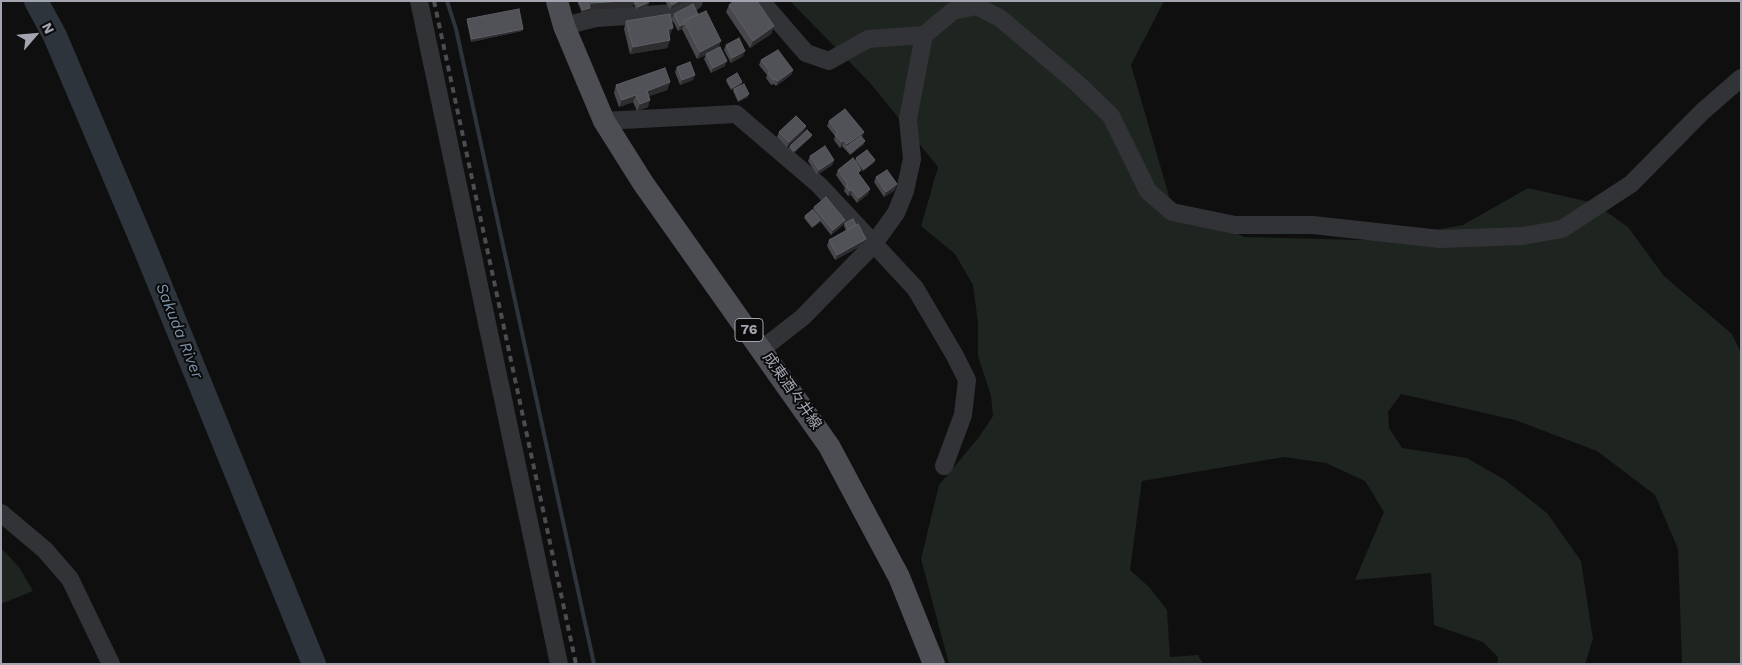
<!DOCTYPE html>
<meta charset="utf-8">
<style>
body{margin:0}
#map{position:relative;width:1742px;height:665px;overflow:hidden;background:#0f0f10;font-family:"Work Sans",sans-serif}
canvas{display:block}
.frame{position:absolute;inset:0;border:2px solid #a2a5af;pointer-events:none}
.north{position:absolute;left:10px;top:10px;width:50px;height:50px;-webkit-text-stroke:4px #0a0a0b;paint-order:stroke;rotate:63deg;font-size:14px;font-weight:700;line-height:20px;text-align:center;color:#a2a5af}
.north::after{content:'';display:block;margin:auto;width:18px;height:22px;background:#a2a5af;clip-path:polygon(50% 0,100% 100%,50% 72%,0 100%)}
</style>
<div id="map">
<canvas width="1742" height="665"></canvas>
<div class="frame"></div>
<div class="north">N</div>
</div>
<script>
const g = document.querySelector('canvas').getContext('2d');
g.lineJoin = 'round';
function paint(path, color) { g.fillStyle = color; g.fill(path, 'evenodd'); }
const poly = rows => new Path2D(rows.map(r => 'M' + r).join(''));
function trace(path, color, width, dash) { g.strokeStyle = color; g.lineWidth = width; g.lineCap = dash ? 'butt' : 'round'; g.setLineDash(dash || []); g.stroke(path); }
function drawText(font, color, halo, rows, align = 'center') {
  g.font = font + ' "Work Sans","Noto Sans JP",sans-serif'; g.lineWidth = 4; g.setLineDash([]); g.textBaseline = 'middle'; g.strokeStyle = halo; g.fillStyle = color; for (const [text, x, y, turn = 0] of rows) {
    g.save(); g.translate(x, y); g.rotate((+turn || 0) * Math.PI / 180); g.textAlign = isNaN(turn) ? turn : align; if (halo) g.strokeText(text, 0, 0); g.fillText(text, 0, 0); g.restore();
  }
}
paint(poly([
 [790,1,1164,1,1131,65,1171,203,1244,237,1361,240,1401,236,1463,225,1528,188,1594,203,1628,227,1664,276,1732,334,1741,353,1741,664,1682,664,1678,549,1655,495,1597,451,1515,420,1401,394,1388,412,1389,428,1402,448,1467,458,1505,480,1547,513,1581,561,1593,639,1585,664,1497,664,1498,657,1483,642,1434,625,1431,573,1355,580,1384,512,1365,481,1326,463,1284,457,1142,481,1130,570,1149,587,1167,610,1170,657,1198,655,1203,664,949,664,921,559,939,485,979,437,993,416,991,396,978,356,978,323,973,285,955,254,921,226,938,167,871,84],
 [1,548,19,567,33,591,1,604]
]), '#1e241f');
trace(poly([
 [447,1,456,29,594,664]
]), '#2e343b', 4);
trace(poly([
 [36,1,55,36,144,246,314,664]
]), '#2e343b', 24);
trace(poly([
 [419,1,559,664],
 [761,1,806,53,829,61,868,39,924,35],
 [564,26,596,18,676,13,694,1],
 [604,121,736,114,819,185,915,288,954,354,967,380,963,415,944,466],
 [762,349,803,317,873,245,896,213,905,191,912,159,908,119,924,35,953,11,976,6,1000,18,1078,84,1111,116,1148,191,1172,212,1235,225,1313,225,1440,239,1523,236,1562,229,1631,184,1702,112,1741,78],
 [1,513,45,550,70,579,111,664]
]), '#323337', 18);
trace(poly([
 [557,1,564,26,604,121,643,183,829,446,899,577,934,664]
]), '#4d4e53', 22);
trace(poly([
 [434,1,576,664]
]), '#4c4d51', 4, [6, 5]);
paint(poly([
 [577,1,648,1,649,2,648,5,637,10,633,3,632,8,589,10,582,13],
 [665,1,687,1,670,10],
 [729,5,774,26,771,34,750,48,726,12],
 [674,14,698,14,719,47,725,66,711,73,704,59,706,55,697,59,682,29,678,31,672,19],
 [467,19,523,29,522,31,471,42,467,22],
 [626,21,670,35,669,36,670,40,667,48,630,54,624,29],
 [726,45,743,56,731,63,724,50],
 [761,60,793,70,791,75,776,86,774,84,771,85,766,78,767,75,759,65],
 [677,67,693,80,680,85,675,72],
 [727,79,742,82,741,85,748,97,738,102,733,91,734,89,731,90,726,81],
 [670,82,667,90,649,96,648,107,637,111,633,102,619,107,614,93,616,85],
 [829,121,864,132,862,137,864,144,850,155,842,146,840,148,834,140,835,136,827,126],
 [806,126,804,131,787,147,777,137,779,132],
 [812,135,811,137,794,153,789,148,790,146],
 [810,156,834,160,832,165,817,175,808,161],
 [856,158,874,163,863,171,855,161],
 [838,170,860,175,870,189,868,194,857,203,851,195,848,196,844,191,845,188,836,175],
 [876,177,895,190,884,197,874,182],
 [814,207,843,225,831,235,820,221,819,223,812,228,804,218,805,216,812,211],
 [845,223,856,225,855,226,864,244,835,260,827,246,829,240,846,231,844,226]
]), '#48484c');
paint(poly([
 [624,1,634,1,632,8,589,10,582,13,583,10,590,8,591,3],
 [679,1,687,1,670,10,672,5],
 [649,2,648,5,637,10,638,7],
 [684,24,682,29,678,31,680,26],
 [774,26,771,34,750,48,753,41],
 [673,28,670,35,665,36,668,29],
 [523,29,522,31,471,42,472,39],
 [670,40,667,48,630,54,633,47],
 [721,41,718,49,706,54,706,55,697,59,700,52],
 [745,51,743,56,731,63,732,58],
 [727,61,725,66,711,73,713,68],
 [793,70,791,75,776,86,778,81],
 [695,75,693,80,680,85,682,80],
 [670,82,667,90,644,98,647,91],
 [742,82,741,85,731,90,732,88],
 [749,94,748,97,738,102,739,100],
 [636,95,633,102,619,107,622,100],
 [650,100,648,107,637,111,640,104],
 [806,126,804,131,787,147,789,142],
 [864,132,862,137,846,147,846,150,847,144],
 [812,135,811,137,794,153,794,151],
 [844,140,842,146,840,148,842,142],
 [865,141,864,144,850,155,851,153],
 [834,160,832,165,817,175,819,170],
 [875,160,874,163,863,171,864,169],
 [897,184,895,190,884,197,886,192],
 [870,189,868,194,857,203,859,198],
 [852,190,851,195,848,196,850,191],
 [820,220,819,223,812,228,813,226],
 [845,220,843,225,831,235,833,230],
 [866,239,864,244,835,260,837,255]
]), '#2d2d30');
const building = poly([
 [579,1,587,1,590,8,583,10,579,1],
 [591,1,624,1,591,3,591,1],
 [635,1,648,1,649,2,638,7,635,1],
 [669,1,679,1,672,5,669,1],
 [734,1,757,1,774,26,753,41,729,5,734,1],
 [693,4,698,14,684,21,684,24,680,26,674,14,693,4],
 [519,9,523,29,472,39,467,19,519,9],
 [706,11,721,41,700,52,684,21,706,11],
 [670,14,673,28,668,29,670,40,633,47,626,21,670,14],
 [739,38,745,51,732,58,726,45,739,38],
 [720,47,727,61,713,68,706,54,720,47],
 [778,50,793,70,778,81,775,79,773,80,768,73,770,71,761,60,778,50],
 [690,62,695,75,682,80,677,67,690,62],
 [665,68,670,82,647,91,650,100,640,104,636,95,622,100,616,85,665,68],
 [737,73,742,82,732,88,727,79,737,73],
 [744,84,749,94,739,100,734,89,744,84],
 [845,109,864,132,847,144,844,140,842,142,835,135,838,133,829,121,845,109],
 [796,116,806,126,789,142,779,132,796,116],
 [807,130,812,135,794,151,790,146,807,130],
 [861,136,865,141,851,153,846,147,861,136],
 [825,146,834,160,819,170,810,156,825,146],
 [867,150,875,160,864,169,856,158,867,150],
 [853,158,861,170,858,173,870,189,859,198,852,190,850,191,846,186,848,184,838,170,853,158],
 [887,170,897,184,886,192,876,177,887,170],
 [826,197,845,220,833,230,814,207,826,197],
 [812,210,820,220,813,226,805,216,812,210],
 [853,219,856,225,848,229,845,223,853,219],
 [858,224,866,239,837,255,829,240,858,224]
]);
paint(building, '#515257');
trace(building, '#5e5f65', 1);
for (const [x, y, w] of [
 [749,330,28]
]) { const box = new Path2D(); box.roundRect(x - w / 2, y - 11.5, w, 23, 4); g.fillStyle = '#0a0a0b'; g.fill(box); trace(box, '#a2a5af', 1); }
drawText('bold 14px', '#a2a5af', null, [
 ["76",749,330]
]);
drawText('15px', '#a2a5af', '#0a0a0b', [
 ["成東酒々井線",792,391,55]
]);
drawText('italic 16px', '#7c8fa7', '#0a0a0b', [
 ["Sakuda River",179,331,68]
]);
</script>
